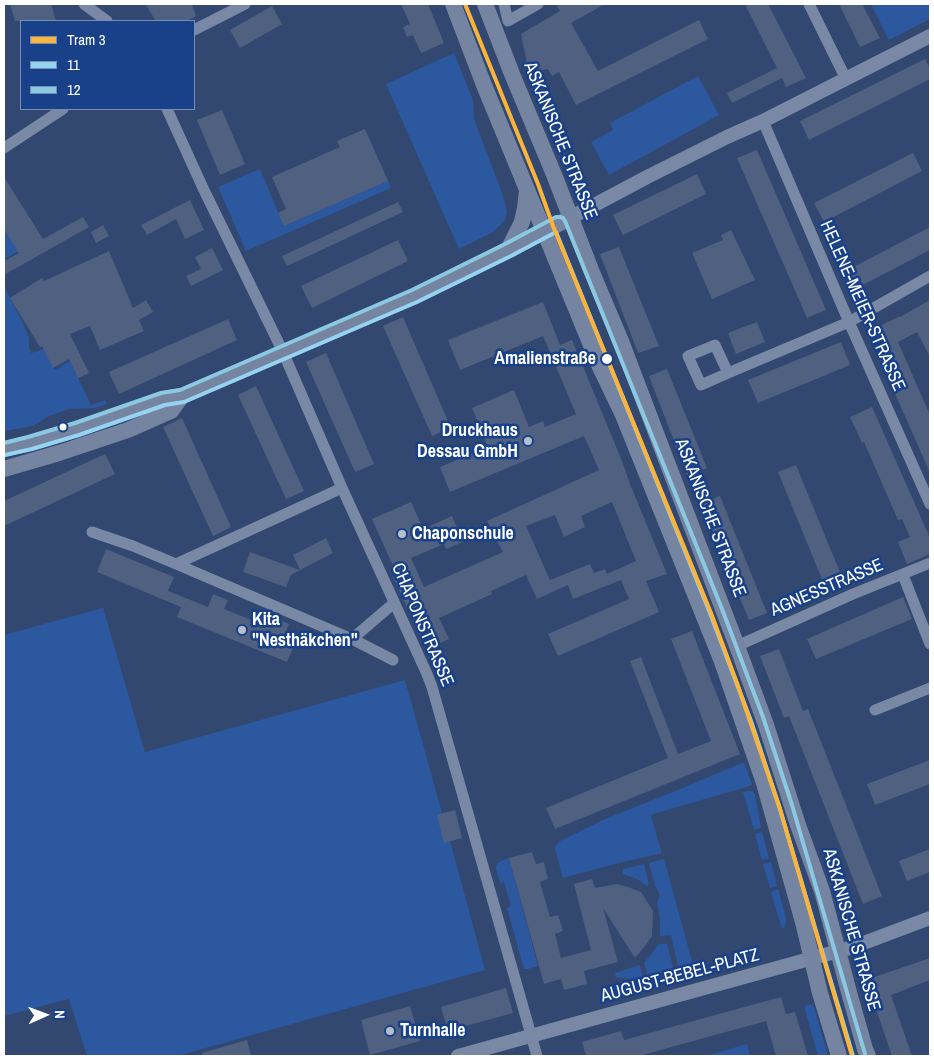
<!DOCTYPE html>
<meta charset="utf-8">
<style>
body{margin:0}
#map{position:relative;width:934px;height:1060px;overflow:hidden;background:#324870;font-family:"Archivo Narrow",sans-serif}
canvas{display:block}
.frame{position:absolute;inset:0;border:5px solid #fff;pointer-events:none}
.legend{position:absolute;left:20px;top:20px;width:175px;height:90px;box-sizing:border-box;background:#18418a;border:1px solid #748db9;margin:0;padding:6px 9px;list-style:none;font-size:15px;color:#fff}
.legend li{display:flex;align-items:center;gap:10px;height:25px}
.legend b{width:25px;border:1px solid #748db9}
.north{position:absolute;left:20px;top:990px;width:50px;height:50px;-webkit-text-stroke:4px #18418a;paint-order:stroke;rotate:88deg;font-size:14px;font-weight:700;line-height:20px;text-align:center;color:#fff}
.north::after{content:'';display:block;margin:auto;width:18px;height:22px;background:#fff;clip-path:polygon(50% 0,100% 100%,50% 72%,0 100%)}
</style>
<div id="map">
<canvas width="934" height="1060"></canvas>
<div class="frame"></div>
<ul class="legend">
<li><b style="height:6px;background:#fab43a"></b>Tram 3</li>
<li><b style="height:6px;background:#96d3f1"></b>11</li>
<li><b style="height:6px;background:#8bc9e3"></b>12</li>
</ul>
<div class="north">N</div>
</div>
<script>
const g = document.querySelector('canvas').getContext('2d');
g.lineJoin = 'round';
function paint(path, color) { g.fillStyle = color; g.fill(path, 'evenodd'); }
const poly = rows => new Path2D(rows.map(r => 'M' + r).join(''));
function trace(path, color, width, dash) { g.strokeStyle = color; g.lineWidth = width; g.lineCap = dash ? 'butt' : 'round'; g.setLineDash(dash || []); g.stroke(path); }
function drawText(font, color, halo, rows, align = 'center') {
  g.font = font + ' "Archivo Narrow",sans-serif'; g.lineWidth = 5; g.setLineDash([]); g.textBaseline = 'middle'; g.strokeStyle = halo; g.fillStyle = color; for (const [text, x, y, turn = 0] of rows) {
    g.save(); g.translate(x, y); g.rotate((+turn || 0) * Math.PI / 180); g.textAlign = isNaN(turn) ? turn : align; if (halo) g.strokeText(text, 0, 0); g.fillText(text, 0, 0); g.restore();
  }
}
paint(poly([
 [871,4,928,4,930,9,930,19,889,40],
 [454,53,473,100,474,119,502,193,507,211,505,220,493,232,459,249,386,84],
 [698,76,719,115,609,175,591,142,613,130,610,123],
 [260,169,284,226,388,181,391,188,246,251,218,187],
 [4,230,19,251,4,259],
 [4,286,21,319,29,338,29,348,31,353,44,349,55,370,70,361,91,405,105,400,107,404,95,408,69,409,49,416,33,426,4,431],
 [103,608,145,752,405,680,442,813,455,810,462,838,450,841,485,970,177,1056,87,1056,69,999,4,1016,4,635],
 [742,763,744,763,752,784,750,786,653,814,651,816,662,853,615,864,563,878,555,849,557,844,560,841,603,820,673,792],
 [748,791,752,791,755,794,761,828,754,830,743,792],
 [762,832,769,858,762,860,755,834],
 [509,858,538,966,528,969,524,969,507,908,511,906,504,882,500,883,496,868,497,864,499,862],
 [664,859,693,965,679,970,671,935,660,936,660,920,657,902,660,896,655,885,649,863],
 [771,862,777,886,770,888,763,864],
 [644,864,649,884,647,886,637,879,623,874,623,869],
 [778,889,786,918,785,927,782,929,771,892],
 [659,944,667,944,674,971,648,977,644,963],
 [640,965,643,979,630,979,616,977,615,973],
 [811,1004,814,1007,828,1056,818,1056,804,1006],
 [747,1044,750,1056,706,1056]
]), '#2c58a0');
paint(poly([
 [10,4,51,4,56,21,15,21],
 [145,4,192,4,196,16,187,21,156,21],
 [401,4,428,4,444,43,421,53,413,35,407,37,403,27,410,24],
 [556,4,605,4,571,23,598,71,699,20,708,39,576,105,559,72,552,76,548,69,529,73,521,34,560,11],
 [745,4,768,4,806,78,786,87,782,78,732,103,727,93,777,68],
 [839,4,862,4,880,38,860,47],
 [272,6,282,24,240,48,230,30],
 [925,59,930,69,930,79,809,140,800,121],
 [222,110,245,164,220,175,197,120],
 [365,129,388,181,284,226,278,213,286,209,272,177,340,147,337,141],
 [757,150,826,310,807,318,737,158],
 [913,153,922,171,824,222,814,203],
 [697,174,706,194,623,235,613,215],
 [4,177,43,239,83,217,89,227,4,275,4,261,19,253,4,229],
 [190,200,204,230,185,239,176,219,147,235,141,225],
 [398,202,403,212,287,266,282,256],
 [103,225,109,236,96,243,91,232],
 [930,227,930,250,857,288,848,270],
 [731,230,755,280,712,299,692,253,723,240,721,235],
 [398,240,408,261,312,308,301,286],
 [619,247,659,346,638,353,600,254],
 [212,248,223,270,191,286,186,276,201,269,195,257],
 [109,251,133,308,146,300,153,312,139,320,144,331,100,350,90,326,70,334,89,373,78,378,69,359,53,368,42,346,40,347,10,298,42,278,44,281],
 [930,300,930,357,917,332,898,342,930,415,930,473,879,357,888,353,876,328,900,316,900,317],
 [543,302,560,345,572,340,622,461,630,484,667,574,646,581,659,612,558,656,548,634,629,599,621,580,573,599,568,585,537,599,526,575,491,591,492,594,439,618,449,639,426,649,393,577,397,575,372,519,411,502,423,529,452,516,463,542,446,549,444,544,411,558,424,587,503,552,487,521,599,470,584,436,450,492,440,467,488,447,472,408,514,390,529,427,543,421,545,427,576,414,543,336,460,370,448,340],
 [612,502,636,561,607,574,605,569,594,573,590,564,550,580,526,526,555,515,564,537,585,527,581,516],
 [403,317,451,428,432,436,383,326],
 [228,319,237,340,119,394,109,372],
 [757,322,765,342,736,354,728,333],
 [841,342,850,365,758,403,748,380],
 [326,353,374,464,355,472,306,362],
 [667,369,707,468,687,475,649,376],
 [256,386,304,491,286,499,238,395],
 [872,407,930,538,930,554,907,564,898,542,910,537,902,519,898,520,864,442,862,443,850,417],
 [182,418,231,527,213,536,163,427],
 [105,454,115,474,4,526,4,501],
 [796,465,844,582,826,589,778,472],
 [720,496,767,613,749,620,701,504],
 [326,538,333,553,300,570,293,555],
 [106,549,174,577,168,591,208,607,213,594,228,600,224,609,266,626,270,616,289,624,284,636,296,641,287,662,177,617,181,607,97,572],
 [250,552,300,570,291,575,286,587,243,572],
 [903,597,912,619,816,659,807,639],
 [692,631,740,754,555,829,546,808,668,758,630,661,641,657,678,754,711,741,671,639],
 [779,649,803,711,808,709,882,896,863,904,789,716,784,718,760,656],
 [930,760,930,784,875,805,867,784],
 [455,810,462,838,444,843,437,815],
 [930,849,930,872,907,881,899,861],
 [532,852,536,864,544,862,548,879,540,882,550,917,558,915,563,931,555,934,561,958,591,950,574,884,592,879,595,888,617,884,628,887,641,892,653,911,652,936,645,946,635,958,603,908,618,962,584,971,587,984,564,990,561,979,544,984,509,858],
 [930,958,930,980,891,995,912,1056,892,1056,866,980],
 [506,988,513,1013,448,1031,441,1007],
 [781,997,786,1014,795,1012,808,1056,776,1056,766,1021,639,1056,586,1056,582,1042,621,1031,624,1040],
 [410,1006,420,1041,370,1055,361,1020],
 [247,1040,251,1056,202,1056,202,1053]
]), '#4f6080');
trace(poly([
 [84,4,107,21],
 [504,4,508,21,538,4],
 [809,4,846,79],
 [194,30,245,4],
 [167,109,203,188,283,352,342,488,427,674,432,687,537,1056],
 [763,121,849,322,930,504],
 [4,148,63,109],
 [728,373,715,345,688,356,701,385,728,373,849,322,930,276],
 [92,532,133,546,176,564,352,639,393,660],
 [176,564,342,488],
 [903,575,930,644],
 [352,639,394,603],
 [737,646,853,594,930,563],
 [875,710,930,688]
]), '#7989a5', 11);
trace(poly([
 [570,218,647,177,727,137,763,121,930,36],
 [458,1056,853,947,930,918]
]), '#7989a5', 14);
trace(poly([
 [453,4,484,85,600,367,623,415,721,659,764,783,803,922,820,993,839,1056],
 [485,4,512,74,555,177,591,270,621,341,737,646,766,725,798,825,822,891,850,996,865,1049,868,1056],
 [508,250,522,222,525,208,527,191],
 [4,449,30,443,77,429,163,399,182,396,415,296,508,250,570,218],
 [4,469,59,453,128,430,171,411,182,396]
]), '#7584a1', 16);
trace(poly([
 [5,455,32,449,79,435,165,405,184,402,417,302,511,256,556,232,710,613,751,721,780,809,853,1056]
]), '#96d3f1', 4);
trace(poly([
 [4,443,28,437,75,423,161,393,180,390,412,290,505,244,556,217,560,217,563,218,565,221,722,609,763,717,792,805,865,1054]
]), '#8bc9e3', 4);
trace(poly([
 [465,4,538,184,553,226,711,613,738,686,780,809,852,1056]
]), '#fab43a', 4);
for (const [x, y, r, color] of [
 [607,359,6,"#fff"],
 [63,427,4.5,"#fff"],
 [528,441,5,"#b7bfcd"],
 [402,534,5,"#b7bfcd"],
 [242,630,5,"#b7bfcd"],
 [390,1031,5,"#b7bfcd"]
]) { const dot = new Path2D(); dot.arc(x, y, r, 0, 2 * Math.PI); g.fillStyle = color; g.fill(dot); trace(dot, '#18418a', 2); }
drawText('18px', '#fff', '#18418a', [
 ["ASKANISCHE STRASSE",560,141,68],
 ["HELENE-MEIER-STRASSE",862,306,66],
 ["ASKANISCHE STRASSE",710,518,69],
 ["AGNESSTRASSE",827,588,-23],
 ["CHAPONSTRASSE",422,625,67],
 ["ASKANISCHE STRASSE",851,930,74],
 ["AUGUST-BEBEL-PLATZ",680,976,-15]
]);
drawText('bold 18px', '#fff', '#18418a', [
 ["Amalienstraße",596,359]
], 'right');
drawText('bold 18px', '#fff', '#18418a', [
 ["Druckhaus",518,431,"right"],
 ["Dessau GmbH",518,452,"right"],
 ["Chaponschule",412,534],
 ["Kita",252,620],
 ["\"Nesthäkchen\"",252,641],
 ["Turnhalle",400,1031]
], 'left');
</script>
